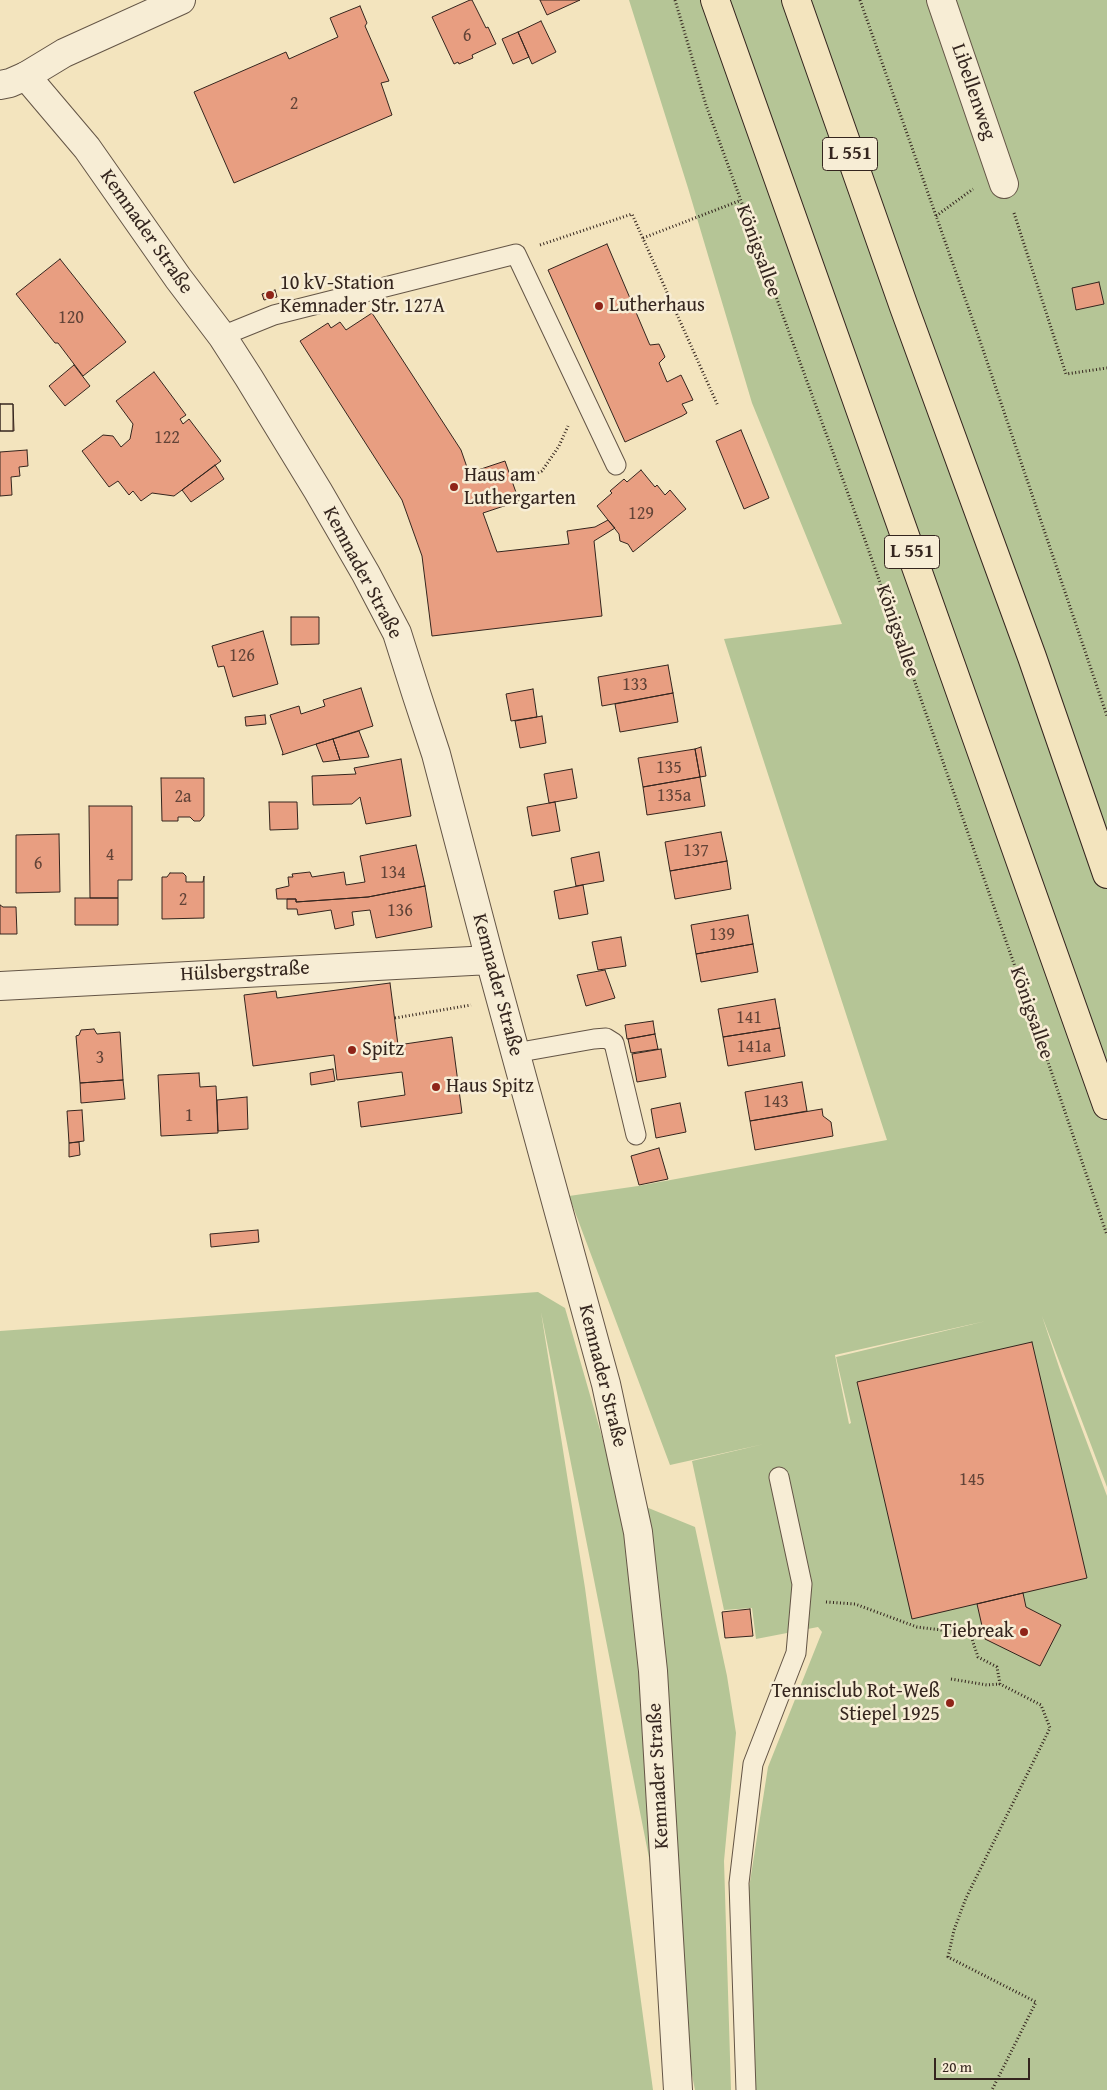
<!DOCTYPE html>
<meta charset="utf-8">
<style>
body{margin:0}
#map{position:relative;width:1107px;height:2090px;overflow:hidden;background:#f3e4be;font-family:"Gentium Book Plus",serif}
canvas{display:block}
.scale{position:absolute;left:934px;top:2058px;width:96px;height:22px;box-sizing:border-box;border:2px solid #34251e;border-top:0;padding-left:6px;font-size:15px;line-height:18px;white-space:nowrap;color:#34251e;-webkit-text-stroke:4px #f7edd5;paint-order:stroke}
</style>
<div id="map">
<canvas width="1107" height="2090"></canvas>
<div class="scale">20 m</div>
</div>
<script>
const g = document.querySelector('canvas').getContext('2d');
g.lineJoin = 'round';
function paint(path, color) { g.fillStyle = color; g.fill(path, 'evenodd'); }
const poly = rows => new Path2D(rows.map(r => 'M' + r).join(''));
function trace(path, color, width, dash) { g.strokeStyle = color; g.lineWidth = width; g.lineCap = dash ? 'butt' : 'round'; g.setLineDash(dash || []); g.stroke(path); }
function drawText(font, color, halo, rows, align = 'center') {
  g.font = font + ' "Gentium Book Plus",serif'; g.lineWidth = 5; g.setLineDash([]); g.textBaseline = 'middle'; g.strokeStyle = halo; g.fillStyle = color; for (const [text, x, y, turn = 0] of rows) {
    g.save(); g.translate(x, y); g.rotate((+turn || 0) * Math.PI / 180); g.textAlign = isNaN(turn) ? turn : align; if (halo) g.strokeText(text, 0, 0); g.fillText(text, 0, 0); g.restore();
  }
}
paint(poly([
 [629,0,1107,0,1107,1487,1042,1316,1062,1376,1107,1496,1107,2090,746,2090,749,1888,768,1767,822,1632,818,1627,756,1639,752,1608,724,1610,692,1461,764,1444,670,1465,569,1196,638,1186,887,1140,724,639,842,624,752,403,688,188],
 [986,1321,836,1357,851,1423,849,1424,835,1355],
 [538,1292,565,1308,619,1496,695,1527,727,1676,736,1733,724,1861,731,2090,695,2090,541,1312,585,1588,653,2090,0,2090,0,1331]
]), '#b5c596');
const building = poly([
 [470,0,472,0,486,28,488,27,496,44,472,55,473,58,459,64,458,62,454,64,432,17,470,0],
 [540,0,580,0,547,15,540,0],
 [360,6,367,23,365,26,389,81,381,83,392,115,234,183,194,92,286,52,289,59,338,37,330,18,360,6],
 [541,21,556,52,532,64,518,32,541,21],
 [518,32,529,57,513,64,502,39,518,32],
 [607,244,649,343,650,345,659,344,665,357,659,363,667,382,681,375,693,400,682,404,687,413,682,416,625,442,548,270,607,244],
 [60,259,126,342,83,376,58,343,55,343,16,294,60,259],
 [1099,282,1104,304,1076,310,1072,288,1099,282],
 [275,290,277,297,264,300,262,294,275,290],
 [372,313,461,450,469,473,505,461,519,501,483,513,497,552,569,544,567,531,595,527,608,520,615,528,594,541,602,616,432,636,422,556,402,500,300,341,328,323,331,328,340,322,346,330,372,313],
 [74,365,90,386,65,406,49,386,74,365],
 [154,372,186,415,180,419,183,424,189,419,221,461,174,496,152,493,141,501,133,491,129,495,118,481,109,487,82,451,103,435,113,436,121,447,130,439,133,424,116,401,154,372],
 [0,404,13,404,13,431,0,431,0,404],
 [0,404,13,404,14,431,0,431,0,404],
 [741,430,769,498,744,509,716,441,741,430],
 [27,450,28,466,19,467,20,476,11,477,12,495,0,496,0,452,27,450],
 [215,465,224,479,191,502,182,490,215,465],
 [641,470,655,487,657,485,665,495,670,490,686,509,633,552,628,544,620,541,619,534,597,506,612,493,610,491,624,479,627,482,641,470],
 [291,617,319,617,319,644,291,645,291,617],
 [263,631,278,684,233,697,224,666,218,667,212,646,263,631],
 [668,665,673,693,602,706,598,677,668,665],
 [361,688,373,726,282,755,283,753,270,715,299,706,301,714,325,706,323,700,361,688],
 [533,689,537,717,511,721,506,694,533,689],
 [673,693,678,722,620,732,615,704,673,693],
 [265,715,266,724,246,726,245,717,265,715],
 [542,716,546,743,520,748,515,721,542,716],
 [359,731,369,757,340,760,333,739,359,731],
 [333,739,340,760,323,762,316,744,333,739],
 [701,747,706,776,700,777,695,749,701,747],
 [695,749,700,777,643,787,638,758,695,749],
 [401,759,411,816,366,824,360,797,352,804,313,805,312,776,356,774,354,768,401,759],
 [572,769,577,798,549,803,544,774,572,769],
 [700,777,705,806,647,815,643,787,700,777],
 [161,778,204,778,204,816,200,821,194,821,190,817,178,817,178,821,162,821,161,778],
 [269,802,297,802,298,829,270,830,269,802],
 [555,802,560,831,532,836,527,807,555,802],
 [89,806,132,806,132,880,118,880,118,898,90,898,89,806],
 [721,832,727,861,670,871,665,842,721,832],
 [59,834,60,892,16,893,16,835,59,834],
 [416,845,425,886,368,897,296,902,296,899,277,899,276,889,289,886,288,877,293,877,292,874,310,872,312,877,344,872,346,885,365,882,360,856,416,845],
 [599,852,604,881,576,886,571,858,599,852],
 [727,861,731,889,675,899,670,871,727,861],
 [170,873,183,873,186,876,186,882,203,882,204,876,204,918,162,919,162,877,167,877,170,873],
 [583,885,588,914,559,919,554,891,583,885],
 [425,886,432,927,376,938,370,910,352,912,354,925,335,929,331,910,298,915,297,909,287,909,287,899,296,899,296,902,368,897,425,886],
 [75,898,118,898,118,925,75,925,75,898],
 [0,905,3,907,16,907,17,934,0,934,0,905],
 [748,915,753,944,696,954,691,925,748,915],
 [621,937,626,966,598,970,592,942,621,937],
 [753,944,758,972,701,982,696,954,753,944],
 [605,970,615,998,586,1006,577,975,605,970],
 [390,983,398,1045,452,1037,462,1113,361,1127,358,1102,405,1095,402,1072,337,1080,334,1055,253,1066,244,995,276,991,277,998,390,983],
 [775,999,780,1028,723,1037,718,1009,775,999],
 [653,1021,655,1034,627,1039,625,1025,653,1021],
 [780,1028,785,1056,728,1066,723,1037,780,1028],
 [94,1029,97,1034,120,1032,123,1080,80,1083,76,1036,79,1035,81,1030,94,1029],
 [655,1034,658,1049,631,1053,628,1039,655,1034],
 [661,1049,666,1077,637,1082,632,1054,661,1049],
 [333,1069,335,1081,311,1085,310,1073,333,1069],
 [199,1073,200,1087,216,1086,218,1133,161,1136,158,1075,199,1073],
 [123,1080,125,1099,81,1103,80,1083,123,1080],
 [802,1082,807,1111,750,1121,745,1092,802,1082],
 [247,1097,248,1129,218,1131,217,1100,247,1097],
 [680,1103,686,1132,656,1138,651,1109,680,1103],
 [822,1109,823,1116,831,1122,833,1136,755,1150,750,1121,822,1109],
 [82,1110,84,1141,69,1143,67,1111,82,1110],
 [79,1142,80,1155,69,1157,69,1143,79,1142],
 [659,1148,668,1179,639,1185,631,1156,659,1148],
 [258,1230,259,1242,211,1247,210,1234,258,1230],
 [1032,1342,1087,1578,912,1619,857,1382,1032,1342],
 [1023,1593,1026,1607,1061,1625,1040,1666,985,1639,977,1604,1023,1593],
 [750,1609,753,1636,725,1638,722,1612,750,1609]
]);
paint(building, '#e89e81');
trace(building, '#34251e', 1);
const service = poly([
 [222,336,274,315,516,254,616,465],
 [515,1053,594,1039,606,1038,614,1043,636,1135],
 [746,2090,739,1883,753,1764,796,1653,802,1584,779,1477]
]);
const minor = poly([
 [941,0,1004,184],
 [26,76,87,148,178,278,222,336,249,378,318,491,366,574,397,633,416,693,436,754,490,960,606,1384,638,1532,653,1671,678,2090],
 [0,986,490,960]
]);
const tertiary = poly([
 [0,85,10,83,26,76,64,53,181,0]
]);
const primary = poly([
 [715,0,1107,1105],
 [796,0,904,307,1032,657,1107,874]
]);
trace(service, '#645546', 21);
trace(minor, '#645546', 30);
trace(tertiary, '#645546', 30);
trace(primary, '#34251e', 30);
trace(poly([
 [675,0,706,105,865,540,1032,1015,1107,1235],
 [860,0,978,335,1107,716],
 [1014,213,1066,374,1107,368],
 [936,216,973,189],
 [643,238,739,201],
 [540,245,632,214,718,406],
 [519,482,542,471,559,446,568,426],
 [395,1018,471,1005],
 [826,1602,855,1604,917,1627,966,1633,972,1639,978,1657,997,1667,1000,1684,1041,1705,1050,1728,966,1898,954,1930,948,1957,1036,2002,992,2090],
 [951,1679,987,1685,1000,1684]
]), '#34251e', 3, [1, 2.5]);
trace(service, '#f7edd5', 19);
trace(minor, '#f7edd5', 28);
trace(tertiary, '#f7edd5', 28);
trace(primary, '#f3e4be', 28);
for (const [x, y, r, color] of [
 [270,295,5,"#8f2418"],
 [599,306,5,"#8f2418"],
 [454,487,5,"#8f2418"],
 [352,1050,5,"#8f2418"],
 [436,1087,5,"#8f2418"],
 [1024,1632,5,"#8f2418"],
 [950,1703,5,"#8f2418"]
]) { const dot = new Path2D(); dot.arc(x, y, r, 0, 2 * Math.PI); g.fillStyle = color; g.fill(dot); trace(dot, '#f7edd5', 2); }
drawText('18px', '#614337', null, [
 ["6",467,36],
 ["2",294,104],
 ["120",71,318],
 ["122",167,438],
 ["129",641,514],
 ["126",242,656],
 ["133",635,685],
 ["135",669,768],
 ["135a",674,796],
 ["2a",183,797],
 ["137",696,851],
 ["4",110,855],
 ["6",38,864],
 ["134",393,873],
 ["2",183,900],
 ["136",400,911],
 ["139",722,935],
 ["141",749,1018],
 ["141a",754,1047],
 ["3",100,1058],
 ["143",776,1102],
 ["1",189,1116],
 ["145",972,1480]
]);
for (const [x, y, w] of [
 [850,154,55],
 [912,552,55]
]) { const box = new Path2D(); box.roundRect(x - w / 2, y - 16.5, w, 33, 4); g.fillStyle = '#f7edd5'; g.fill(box); trace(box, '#34251e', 1); }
drawText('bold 19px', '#34251e', null, [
 ["L 551",850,154],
 ["L 551",912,552]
]);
drawText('20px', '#34251e', '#f7edd5', [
 ["Libellenweg",973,92,71],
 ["Kemnader Straße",146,232,55],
 ["Königsallee",758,251,70],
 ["Kemnader Straße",362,573,62],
 ["Königsallee",897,631,71],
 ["Hülsbergstraße",245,972,-3],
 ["Kemnader Straße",497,985,75],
 ["Königsallee",1031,1013,71],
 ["Kemnader Straße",602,1376,76],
 ["Kemnader Straße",659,1776,-93]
]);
drawText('20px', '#34251e', '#f7edd5', [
 ["10 kV-Station",280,284],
 ["Kemnader Str. 127A",280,307],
 ["Lutherhaus",609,306],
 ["Haus am",464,476],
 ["Luthergarten",464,499],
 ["Spitz",362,1050],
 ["Haus Spitz",446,1087],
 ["Tiebreak",1014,1632,"right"],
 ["Tennisclub Rot-Weß",940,1692,"right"],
 ["Stiepel 1925",940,1715,"right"]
], 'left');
</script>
